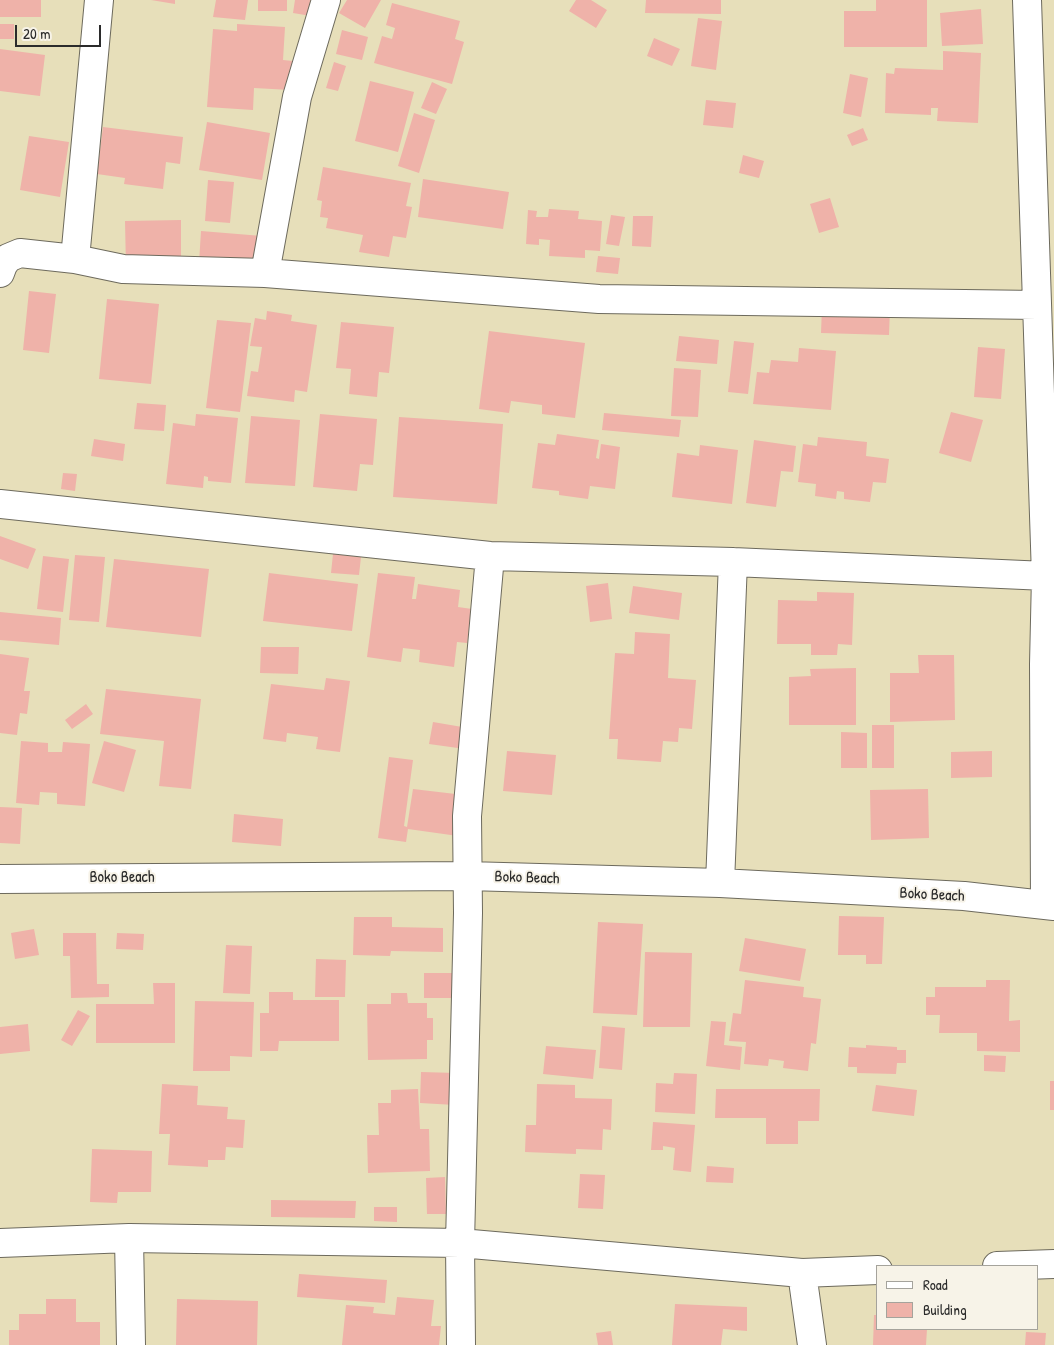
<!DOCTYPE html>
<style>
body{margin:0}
#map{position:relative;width:1054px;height:1345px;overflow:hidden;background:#e7dfba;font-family:"Patrick Hand",sans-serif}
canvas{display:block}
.legend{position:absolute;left:876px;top:1265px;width:162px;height:65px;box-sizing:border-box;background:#f7f3e8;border:1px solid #a5a39c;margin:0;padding:6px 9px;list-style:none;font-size:15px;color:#2b2b2b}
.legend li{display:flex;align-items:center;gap:10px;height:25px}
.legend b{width:25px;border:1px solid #a5a39c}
.scale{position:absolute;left:15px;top:25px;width:86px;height:22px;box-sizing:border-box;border:2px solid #2b2b2b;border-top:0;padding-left:6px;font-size:15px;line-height:18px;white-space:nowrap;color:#2b2b2b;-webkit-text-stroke:4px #f7f3e8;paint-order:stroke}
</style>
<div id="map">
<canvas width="1054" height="1345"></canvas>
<ul class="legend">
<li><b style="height:6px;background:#fff"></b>Road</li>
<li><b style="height:14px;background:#efb2a9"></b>Building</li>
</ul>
<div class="scale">20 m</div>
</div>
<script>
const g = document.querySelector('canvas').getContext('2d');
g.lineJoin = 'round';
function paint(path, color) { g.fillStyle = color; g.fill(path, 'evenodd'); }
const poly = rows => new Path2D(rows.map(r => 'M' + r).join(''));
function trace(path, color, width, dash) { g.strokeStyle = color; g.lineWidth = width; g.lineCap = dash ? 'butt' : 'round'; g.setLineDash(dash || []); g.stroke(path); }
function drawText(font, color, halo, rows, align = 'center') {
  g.font = font + ' "Patrick Hand",sans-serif'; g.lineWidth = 4; g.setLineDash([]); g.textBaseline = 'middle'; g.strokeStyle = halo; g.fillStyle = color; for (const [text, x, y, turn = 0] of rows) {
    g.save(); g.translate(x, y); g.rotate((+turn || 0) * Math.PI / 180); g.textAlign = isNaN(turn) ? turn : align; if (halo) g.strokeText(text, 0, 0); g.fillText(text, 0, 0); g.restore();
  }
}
paint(poly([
 [0,0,41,0,41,17,0,17],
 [151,0,175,0,175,4],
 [216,0,248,0,245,20,213,17],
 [258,0,287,0,287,11,258,11],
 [295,0,320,0,317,17,293,13],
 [347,0,381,0,365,28,339,13],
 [576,0,591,0,607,10,596,28,569,11],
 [646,0,721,0,721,14,645,13],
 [876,0,927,0,927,47,844,47,844,11,876,11],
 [392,3,460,21,455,39,464,42,452,84,374,63,382,36,392,39,395,28,386,25],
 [981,9,983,44,942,46,940,13],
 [698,18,722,21,716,70,691,66],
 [0,24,14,24,14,39,0,39],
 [237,24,285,27,283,60,293,61,290,90,254,88,253,110,207,107,213,29,237,31],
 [342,30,368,37,362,60,336,54],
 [654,38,680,49,672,66,647,56],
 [0,49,45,55,40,96,0,91],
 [943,51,981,53,978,123,937,121,938,108,931,108,931,115,885,113,886,73,894,74,895,68,943,70],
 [334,62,346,66,338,91,326,88],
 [850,74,868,78,861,117,843,113],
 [370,81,414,92,398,152,355,141],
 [432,82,447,89,436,114,421,108],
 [706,100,736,103,733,128,703,125],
 [414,113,435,120,419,173,398,166],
 [207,122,270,133,262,180,199,170],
 [103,127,183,137,180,164,166,162,163,189,124,184,125,178,97,174],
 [863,128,868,140,852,146,847,135],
 [29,136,69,142,60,197,20,190],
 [743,155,764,161,759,178,739,173],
 [323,167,411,183,406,206,412,207,406,238,393,236,389,257,359,252,363,235,326,228,328,218,320,217,322,201,317,200],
 [423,179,509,192,503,229,418,217],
 [208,180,234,182,230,223,205,221],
 [830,198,839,227,819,233,810,204],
 [549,209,579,211,578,219,602,221,600,251,585,250,585,258,549,256,550,240,539,239,539,245,526,244,528,210,537,211,536,217,548,217],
 [611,215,625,217,619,246,606,244],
 [633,216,653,216,651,247,632,246],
 [181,220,181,267,126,268,125,221],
 [201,231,262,236,259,268,199,263],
 [598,256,620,258,618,274,596,272],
 [29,291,56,294,49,353,23,350],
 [107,299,159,304,151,384,99,379],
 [822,306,890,308,889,335,821,333],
 [267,311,292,315,291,321,317,325,307,392,295,390,294,402,247,396,251,371,258,372,262,347,250,346,255,318,266,320],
 [217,320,251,323,240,412,206,408],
 [341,322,394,327,389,373,379,372,377,397,349,394,351,369,336,368],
 [489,331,585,343,575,418,542,414,542,405,511,401,509,413,479,409],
 [679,336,719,340,717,364,676,361],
 [734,341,754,343,748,394,728,392],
 [978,347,1005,349,1001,399,974,397],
 [799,348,836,351,831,410,753,404,757,372,769,373,771,360,798,362],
 [674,368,701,370,698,417,671,416],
 [137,403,166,405,164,431,134,429],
 [951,412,983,420,971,462,939,453],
 [604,413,681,420,679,437,602,430],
 [196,414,238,418,231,483,208,481,208,477,204,476,203,488,166,484,173,423,195,426],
 [320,414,377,419,373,465,360,464,357,491,313,487],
 [251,416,300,420,295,486,245,483],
 [399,417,503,424,497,504,393,497],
 [557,434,599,440,596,458,599,459,601,444,620,447,615,489,590,486,588,499,559,495,559,491,532,488,538,443,555,445],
 [818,437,867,442,866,456,889,459,886,483,873,482,870,502,844,499,844,492,837,491,836,499,815,496,816,484,798,482,803,444,817,446],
 [94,439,125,444,123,461,91,456],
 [754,440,796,446,793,472,781,471,776,507,746,503],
 [700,445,738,450,732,504,672,497,677,453,699,456],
 [63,473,77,474,75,491,61,489],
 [0,536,36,549,28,569,0,559],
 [333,554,361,557,359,575,331,573],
 [75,555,105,557,99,622,69,620],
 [43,556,69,559,63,612,37,609],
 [114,559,209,569,201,637,106,627],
 [269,573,358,584,352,631,263,621],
 [378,573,415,577,412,599,416,599,418,584,460,590,458,607,472,609,467,643,457,642,454,667,419,662,420,650,403,648,401,662,367,657],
 [608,583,612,619,590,622,586,586],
 [633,586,682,593,679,620,629,613],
 [817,592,854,593,852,645,838,644,837,655,811,655,811,644,777,644,778,600,817,601],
 [0,612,61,618,59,645,0,640],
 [635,632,670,634,668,678,696,680,692,729,679,728,678,742,663,741,661,762,617,759,618,739,609,739,615,653,634,654],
 [261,647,299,647,298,674,260,673],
 [0,654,29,658,24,691,30,691,27,714,20,713,17,735,0,733],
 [918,655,954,655,955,720,890,722,890,673,919,673],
 [856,668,856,725,789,725,789,677,811,676,810,669],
 [326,678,350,681,340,752,316,749,318,737,287,733,286,742,263,739,271,684,324,690],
 [106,689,201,699,191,789,159,786,164,741,100,734],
 [86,704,93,714,72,729,65,720],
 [433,722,468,728,465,749,429,744],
 [872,725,894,725,894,768,872,768],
 [841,732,867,733,867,768,841,768],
 [21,741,48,743,48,752,62,752,63,742,90,744,85,806,57,804,57,793,40,792,39,805,16,803],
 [104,741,136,750,124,792,92,783],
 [507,751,556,755,552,795,503,791],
 [992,751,992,777,951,778,951,752],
 [389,757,413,760,404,826,407,827,413,789,464,795,458,836,408,829,406,842,378,838],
 [928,789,929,838,871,840,870,790],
 [0,807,22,808,20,844,0,843],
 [234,814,283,819,281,846,232,842],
 [839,916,884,917,882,964,866,964,866,955,838,955],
 [354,917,392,917,392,927,443,928,443,952,391,951,390,956,353,955],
 [598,922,643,924,637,1015,593,1013],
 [34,929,39,955,15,959,11,933],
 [63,933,96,933,97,984,109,984,109,997,71,998,70,956,63,956],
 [117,933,144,934,143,950,116,949],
 [745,938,806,949,800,981,739,971],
 [226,945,252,946,250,994,223,993],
 [645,952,692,953,690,1027,643,1027],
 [316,959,346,960,345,997,315,997],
 [424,973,454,973,455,998,424,998],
 [745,980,804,987,803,997,821,999,816,1044,811,1043,808,1071,783,1068,784,1061,769,1059,768,1066,744,1064,746,1042,729,1041,733,1013,741,1014],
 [986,980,1010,980,1009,1021,1020,1020,1020,1052,977,1051,977,1033,939,1033,940,1015,926,1015,926,997,935,997,935,987,986,987],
 [153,983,175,983,175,1043,96,1043,96,1004,154,1004],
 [269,992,293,992,293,1000,339,1000,339,1041,279,1041,278,1051,260,1051,260,1013,269,1013],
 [391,993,407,993,408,1003,427,1003,427,1018,433,1018,433,1040,427,1040,427,1059,368,1060,367,1004,391,1004],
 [195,1001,254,1002,252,1057,230,1056,230,1071,193,1071],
 [78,1010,90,1016,72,1046,61,1040],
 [711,1021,726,1022,724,1045,742,1047,740,1070,706,1066],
 [28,1024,30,1051,0,1054,0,1027],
 [602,1026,625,1028,622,1070,599,1068],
 [866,1045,897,1047,897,1050,906,1050,906,1063,897,1063,896,1074,857,1073,857,1067,848,1067,849,1047,866,1048],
 [546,1046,596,1050,593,1079,543,1074],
 [984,1055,1006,1056,1005,1072,984,1071],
 [421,1072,456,1073,455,1105,420,1103],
 [674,1073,697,1074,695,1114,655,1112,656,1083,673,1084],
 [1050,1081,1054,1081,1054,1110,1050,1110],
 [162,1084,198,1086,197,1105,228,1107,227,1119,245,1120,243,1148,226,1147,225,1160,208,1160,208,1167,168,1165,170,1134,159,1134],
 [537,1084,575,1085,575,1098,612,1099,611,1130,603,1129,602,1150,576,1149,576,1154,525,1152,526,1125,536,1125],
 [876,1085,917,1090,914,1116,872,1111],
 [418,1089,420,1129,429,1129,430,1171,368,1173,367,1135,379,1135,378,1103,391,1103,391,1090],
 [716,1089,820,1089,819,1121,798,1121,798,1144,766,1144,766,1118,715,1118],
 [653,1122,695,1125,691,1172,673,1170,675,1148,663,1146,663,1150,651,1150],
 [92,1149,152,1151,151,1192,118,1192,117,1203,90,1202],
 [707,1166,734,1168,733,1183,706,1182],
 [580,1174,605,1175,603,1209,578,1208],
 [445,1177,446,1214,427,1214,426,1178],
 [271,1200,356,1201,355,1218,271,1217],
 [374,1207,397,1207,397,1222,374,1221],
 [299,1274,387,1280,385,1303,297,1297],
 [397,1297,434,1300,431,1326,441,1326,439,1345,342,1345,346,1305,374,1307,373,1313,395,1315],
 [46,1299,76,1299,76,1322,100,1322,100,1345,9,1345,9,1330,19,1330,19,1314,46,1314],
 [177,1299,258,1301,257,1345,176,1345],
 [675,1304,747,1307,747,1331,723,1329,721,1345,672,1345],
 [874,1315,878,1315,878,1329,927,1329,926,1345,873,1345],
 [611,1331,613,1345,598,1345,596,1333],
 [1026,1332,1046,1333,1045,1345,1025,1345]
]), '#efb2a9');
const minor = poly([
 [1027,0,1046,576,1044,664,1045,905],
 [75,259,99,0],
 [0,273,3,265,8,258,20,253,75,259,123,269,265,273,599,299,1037,305],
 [265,273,297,97,326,0],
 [0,504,490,556,733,562,1046,576],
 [0,879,467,876,720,883,964,896,1054,906],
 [720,883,733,562],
 [129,1238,131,1345],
 [0,1243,129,1238,460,1243,802,1273,878,1270],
 [997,1266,1054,1264],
 [802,1273,812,1345],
 [461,1345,460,1243,468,913,467,816,490,556]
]);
trace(minor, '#6d6a5d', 30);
trace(minor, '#fff', 28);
drawText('16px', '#2b2b2b', '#f7f3e8', [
 ["Boko Beach",122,878],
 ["Boko Beach",527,878,2],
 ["Boko Beach",932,895,3]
]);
</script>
